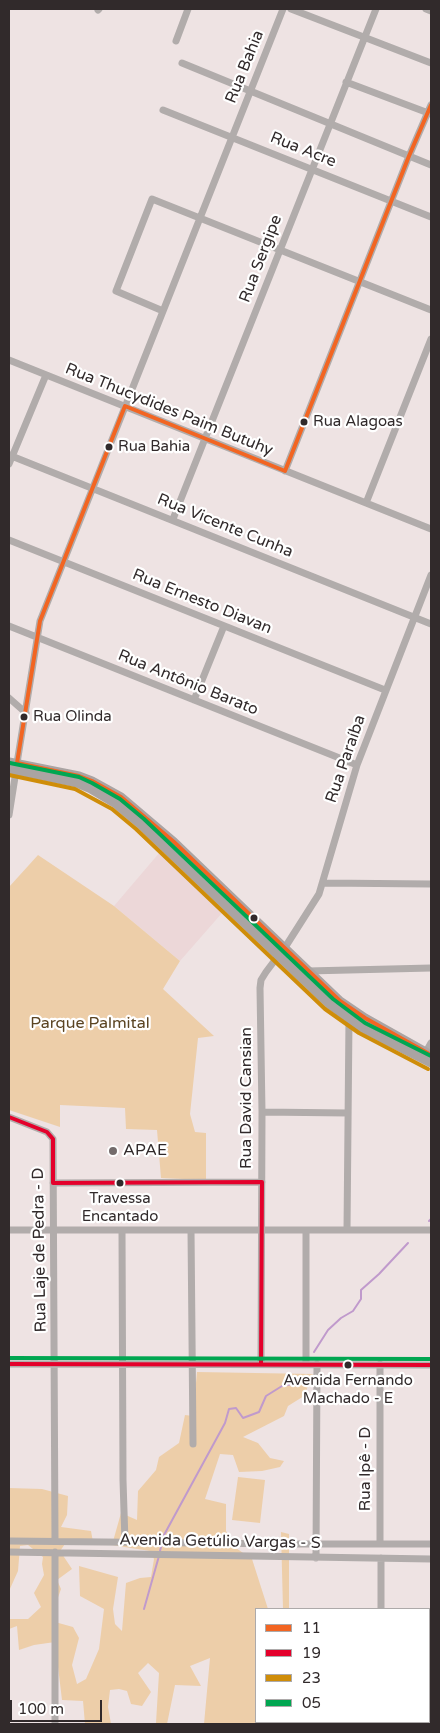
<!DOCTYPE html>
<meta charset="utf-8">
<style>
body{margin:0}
#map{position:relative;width:440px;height:1733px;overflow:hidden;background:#eee3e3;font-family:"Varela Round",sans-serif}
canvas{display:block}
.frame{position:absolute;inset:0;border:10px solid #312a2b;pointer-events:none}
.legend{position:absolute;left:255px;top:1608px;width:175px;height:115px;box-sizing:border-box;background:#fff;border:1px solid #adaaaa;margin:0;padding:6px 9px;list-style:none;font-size:15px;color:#312a2b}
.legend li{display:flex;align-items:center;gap:10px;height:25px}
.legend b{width:25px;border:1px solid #adaaaa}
.scale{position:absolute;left:10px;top:1700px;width:92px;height:22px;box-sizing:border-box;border:2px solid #312a2b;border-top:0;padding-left:6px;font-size:15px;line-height:18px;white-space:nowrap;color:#312a2b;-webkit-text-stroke:4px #fff;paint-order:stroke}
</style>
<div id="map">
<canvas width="440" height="1733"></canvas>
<div class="frame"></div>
<ul class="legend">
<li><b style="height:6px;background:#f26522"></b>11</li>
<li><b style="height:6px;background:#e4002b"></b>19</li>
<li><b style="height:6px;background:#cf8d09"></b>23</li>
<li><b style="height:6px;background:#00a651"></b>05</li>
</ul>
<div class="scale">100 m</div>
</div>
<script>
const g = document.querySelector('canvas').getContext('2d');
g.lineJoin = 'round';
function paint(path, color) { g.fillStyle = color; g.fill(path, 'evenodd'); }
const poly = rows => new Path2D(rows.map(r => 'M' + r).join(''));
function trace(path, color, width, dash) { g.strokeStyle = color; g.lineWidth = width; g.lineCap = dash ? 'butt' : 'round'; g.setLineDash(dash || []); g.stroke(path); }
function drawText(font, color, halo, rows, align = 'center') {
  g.font = font + ' "Varela Round",sans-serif'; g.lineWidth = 4.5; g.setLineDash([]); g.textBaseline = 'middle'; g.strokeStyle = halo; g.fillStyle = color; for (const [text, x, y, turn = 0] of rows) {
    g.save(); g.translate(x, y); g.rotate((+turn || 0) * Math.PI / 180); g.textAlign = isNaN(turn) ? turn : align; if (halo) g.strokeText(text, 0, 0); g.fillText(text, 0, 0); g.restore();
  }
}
paint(poly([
 [160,852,222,913,180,961,114,906]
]), '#ecd7d8');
paint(poly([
 [38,855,114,906,180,961,163,989,214,1036,198,1038,190,1114,195,1132,206,1133,206,1180,161,1178,157,1130,126,1129,125,1108,60,1105,60,1127,9,1110,9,887],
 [197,1372,313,1374,304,1396,288,1406,284,1416,243,1437,258,1443,270,1458,284,1461,280,1467,262,1471,239,1472,233,1455,220,1454,205,1499,226,1504,226,1531,233,1546,252,1559,268,1609,256,1609,256,1722,288,1722,288,1724,204,1724,210,1658,190,1666,201,1686,175,1685,167,1724,156,1723,159,1673,148,1663,138,1673,151,1692,142,1706,131,1704,127,1691,119,1689,110,1690,108,1707,111,1724,85,1724,83,1701,62,1700,55,1642,34,1645,19,1650,17,1626,9,1629,9,1619,28,1619,41,1607,34,1593,44,1575,42,1564,43,1557,28,1545,20,1546,18,1571,9,1591,9,1488,42,1489,68,1496,67,1515,61,1527,91,1531,93,1542,65,1544,60,1551,72,1569,57,1580,61,1589,55,1606,55,1622,73,1627,79,1638,72,1665,77,1684,86,1679,99,1649,104,1609,80,1596,79,1566,118,1577,113,1609,115,1624,122,1631,126,1583,140,1578,151,1577,154,1559,150,1551,112,1545,121,1513,137,1520,138,1491,156,1470,159,1457,179,1443,185,1415,193,1416],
 [238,1477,265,1480,260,1523,232,1520],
 [281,1532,289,1534,289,1609,283,1609]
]), '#edcea9');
trace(poly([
 [429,1221,431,1219],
 [314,1352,328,1330,341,1318,353,1311,361,1299,361,1290,379,1274,408,1243],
 [160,1551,164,1535,225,1423,229,1409,236,1408,243,1418,259,1412,266,1396,282,1386,307,1381],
 [144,1609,159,1556]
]), '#c09acc', 2);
trace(poly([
 [291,9,431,63],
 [426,9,431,11],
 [98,10,99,9],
 [176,41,188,9],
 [182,63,431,165],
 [346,82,431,114],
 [163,110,431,217],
 [163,311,116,291,152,199,431,310],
 [9,360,431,529],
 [9,455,431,624],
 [9,464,46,375],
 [285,471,409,156,431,105],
 [366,503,431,339],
 [173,519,376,9],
 [9,540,385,690],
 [9,626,357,765],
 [9,698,26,713],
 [194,700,224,626],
 [17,763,40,621,283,9],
 [9,815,16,771],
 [323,883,431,884],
 [284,949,319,894,357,765,431,575],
 [308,971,431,968],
 [426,1052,431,1043],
 [262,1112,348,1113],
 [9,1117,47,1132,53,1139,55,1541],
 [53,1183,262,1182],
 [9,1230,431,1230],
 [122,1230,123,1480,125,1542],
 [191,1230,193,1444],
 [306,1230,306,1364],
 [347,1230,349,1019],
 [9,1364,431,1365],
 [261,1364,262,1112,260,988,261,980,266,972,278,956],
 [380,1364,380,1544],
 [9,1541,293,1544,431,1544],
 [9,1552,431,1559],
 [55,1552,55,1724],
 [316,1558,317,1364],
 [381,1609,381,1558],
 [381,1724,381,1722]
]), '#b1acab', 7);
trace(poly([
 [9,762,79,776,92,781,121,797,174,842,340,1001,365,1018,431,1055],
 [9,769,77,783,89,788,116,804,140,824,329,1004,362,1028,431,1063]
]), '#aaa4a3', 9);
trace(poly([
 [431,105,409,156,285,471,125,406,40,621,17,763,79,776,92,781,121,797,174,842,340,1001,365,1018,431,1055]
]), '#f26522', 4);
trace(poly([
 [9,1117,47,1132,53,1139,53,1183,262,1182,261,1364],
 [9,1364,431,1365]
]), '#e4002b', 4);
trace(poly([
 [9,775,75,789,112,809,136,829,325,1009,359,1033,428,1069]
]), '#cf8d09', 4);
trace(poly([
 [10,763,79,777,92,783,120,799,144,819,333,999,365,1023,431,1056],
 [9,1358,431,1359]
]), '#00a651', 4);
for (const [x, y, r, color] of [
 [304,422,4.5,"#312a2b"],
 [109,447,4.5,"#312a2b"],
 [24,717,4.5,"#312a2b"],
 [254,918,4.5,"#312a2b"],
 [113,1151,5,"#736b6b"],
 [120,1183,4.5,"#312a2b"],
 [348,1365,4.5,"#312a2b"]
]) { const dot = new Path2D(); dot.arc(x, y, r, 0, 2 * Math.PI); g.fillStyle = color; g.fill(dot); trace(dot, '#fff', 2); }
drawText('15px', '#312a2b', '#fff', [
 ["Rua Alagoas",313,422],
 ["Rua Bahia",118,447],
 ["Rua Olinda",33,717],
 ["Travessa",120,1199,"center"],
 ["Encantado",120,1217,"center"],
 ["Avenida Fernando",348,1381,"center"],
 ["Machado - E",348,1399,"center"]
], 'left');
drawText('16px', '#312a2b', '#fff', [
 ["Rua Bahia",245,67,-68],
 ["Rua Acre",303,150,22],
 ["Rua Sergipe",261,259,-69],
 ["Rua Thucydides Paim Butuhy",169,410,22],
 ["Rua Vicente Cunha",225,526,22],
 ["Rua Ernesto Diavan",202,602,22],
 ["Rua Antônio Barato",188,683,22],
 ["Rua Paraíba",346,759,-71],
 ["Rua David Cansian",247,1098,-90],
 ["Rua Laje de Pedra - D",40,1250,-91],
 ["Rua Ipê - D",366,1469,-90],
 ["Avenida Getúlio Vargas - S",220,1542,1]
]);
drawText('16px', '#5b4422', '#fff', [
 ["Parque Palmital",90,1024]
]);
drawText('16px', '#312a2b', '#fff', [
 ["APAE",123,1151]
], 'left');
</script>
